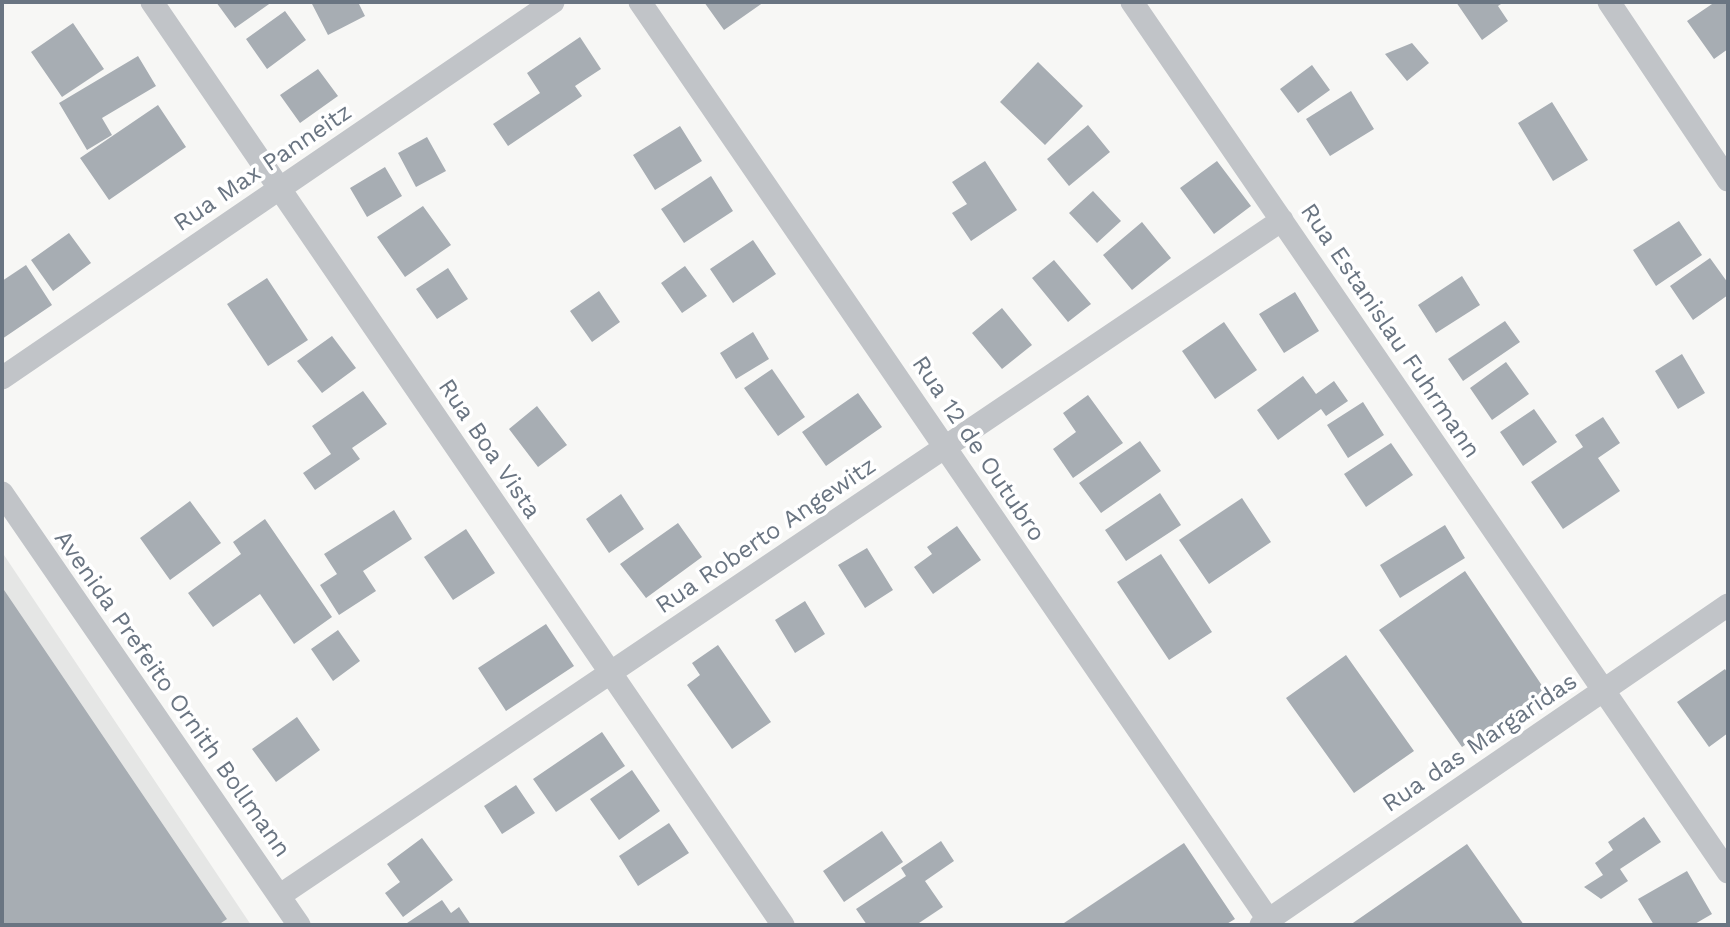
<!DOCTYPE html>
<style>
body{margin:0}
#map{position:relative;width:1730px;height:927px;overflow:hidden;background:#f7f7f5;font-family:"Work Sans",sans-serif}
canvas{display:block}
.frame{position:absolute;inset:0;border:4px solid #6a7582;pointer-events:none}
</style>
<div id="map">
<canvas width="1730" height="927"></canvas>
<div class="frame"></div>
</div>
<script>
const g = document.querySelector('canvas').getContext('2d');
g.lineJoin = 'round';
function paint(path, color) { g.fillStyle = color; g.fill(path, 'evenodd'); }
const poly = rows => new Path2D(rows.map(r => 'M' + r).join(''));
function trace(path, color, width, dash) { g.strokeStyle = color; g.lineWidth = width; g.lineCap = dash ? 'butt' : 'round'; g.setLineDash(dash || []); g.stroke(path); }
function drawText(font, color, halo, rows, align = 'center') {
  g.font = font + ' "Work Sans",sans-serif'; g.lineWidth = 7; g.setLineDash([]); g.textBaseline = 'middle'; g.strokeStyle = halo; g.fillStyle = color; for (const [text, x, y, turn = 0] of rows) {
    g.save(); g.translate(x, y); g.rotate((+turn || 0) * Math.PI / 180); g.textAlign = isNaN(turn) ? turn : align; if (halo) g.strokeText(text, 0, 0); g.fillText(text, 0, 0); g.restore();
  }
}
paint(poly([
 [2,552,251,925,2,925]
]), '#e5e6e5');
paint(poly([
 [216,2,272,2,235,28],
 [311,2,358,2,365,16,328,35],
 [704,2,764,2,724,30],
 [1456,2,1504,2,1498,6,1508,21,1482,40],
 [1715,2,1728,2,1728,49,1714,59,1687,21],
 [285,11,306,40,267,69,246,39],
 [73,23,104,69,62,97,31,52],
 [580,37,601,69,575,86,582,96,508,146,493,124,540,93,527,73],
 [1412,43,1429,63,1407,81,1385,54],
 [138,56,156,86,102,118,112,135,87,150,59,103],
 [1038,62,1083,106,1045,145,1000,102],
 [1312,65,1330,90,1298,113,1280,89],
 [318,69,338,96,300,123,280,95],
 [1351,91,1374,129,1330,156,1306,119],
 [1552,102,1588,160,1553,181,1518,123],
 [158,105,186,147,109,200,80,158],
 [1088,125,1110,152,1069,186,1047,159],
 [680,126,702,161,655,190,633,155],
 [427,137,446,171,416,187,398,153],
 [985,161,1017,210,971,241,952,213,967,204,952,182],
 [1217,161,1251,206,1214,234,1180,188],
 [385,167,402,196,367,217,350,188],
 [711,176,733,211,684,243,661,209],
 [1093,191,1121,221,1097,243,1069,213],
 [423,206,451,245,405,277,377,237],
 [1679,221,1702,255,1656,286,1633,250],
 [1142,222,1171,258,1132,290,1103,255],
 [69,233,91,263,53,291,31,260],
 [753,240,776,274,733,303,710,269],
 [1710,258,1728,283,1728,295,1693,320,1670,286],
 [1054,260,1091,304,1068,322,1032,278],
 [26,265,52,305,2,339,2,281],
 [685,266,707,296,682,313,661,283],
 [448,268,468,299,437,319,416,289],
 [1462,276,1480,305,1436,333,1418,305],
 [267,278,308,340,268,366,227,304],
 [599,291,620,322,592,342,570,311],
 [1295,292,1319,331,1284,353,1259,314],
 [1002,308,1032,345,1002,369,972,333],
 [1505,321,1520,342,1463,381,1448,359],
 [1224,322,1257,370,1215,399,1182,351],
 [753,332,769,359,736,379,720,353],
 [332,336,356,368,322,393,297,361],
 [1682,354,1705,393,1678,409,1655,371],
 [1506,362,1529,394,1492,420,1470,388],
 [772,369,805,417,778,436,744,388],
 [1303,376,1316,394,1334,381,1348,401,1326,416,1321,409,1278,440,1257,410],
 [363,391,387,424,352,448,360,459,315,490,303,473,331,454,312,426],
 [858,393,882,427,826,466,802,432],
 [1088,395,1123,443,1073,478,1053,449,1076,432,1063,413],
 [1363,402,1384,435,1348,458,1327,425],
 [537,406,567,445,538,467,509,429],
 [1534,409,1557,442,1523,466,1500,432],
 [1603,417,1620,443,1598,458,1620,491,1563,529,1531,482,1583,447,1575,435],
 [1140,441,1161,471,1101,513,1079,483],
 [1391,443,1413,475,1366,507,1344,474],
 [1160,493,1181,525,1126,561,1105,530],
 [621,494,644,529,609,553,586,519],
 [1242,498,1271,542,1209,584,1179,540],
 [190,501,221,543,170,580,140,538],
 [394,510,412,539,363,571,376,591,339,615,320,585,337,574,324,554],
 [265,519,332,617,294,644,260,594,213,627,188,593,241,554,233,542],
 [678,523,702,557,646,598,620,564],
 [1445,525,1465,558,1400,598,1380,565],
 [957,526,981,560,933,594,914,567,932,554,927,547],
 [466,529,495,573,453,600,424,557],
 [867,548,893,590,865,608,838,565],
 [1161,554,1212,632,1169,660,1117,582],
 [1465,571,1545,690,1462,747,1379,630],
 [2,587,227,919,218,925,2,925],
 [805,601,825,634,795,653,775,620],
 [546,624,574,666,506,711,478,668],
 [338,630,360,661,333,681,311,649],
 [718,645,771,722,732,749,687,685,700,675,692,663],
 [1346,655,1414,751,1354,793,1286,698],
 [1725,669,1728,674,1728,733,1709,747,1677,702],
 [297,717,320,750,276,782,252,749],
 [602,732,625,766,556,812,533,779],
 [632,770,660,811,619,840,590,799],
 [516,785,535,813,502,834,484,806],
 [1644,817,1661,842,1620,869,1628,881,1601,899,1584,887,1603,875,1595,863,1613,850,1608,842],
 [669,823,689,853,638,886,619,856],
 [882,831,903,862,844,902,823,871],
 [422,838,453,880,403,917,385,893,400,882,387,864],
 [941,841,954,861,925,881,943,907,916,925,867,925,856,909,906,876,901,868],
 [1184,843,1235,919,1225,925,1061,925],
 [1467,844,1524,925,1350,925],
 [1687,871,1712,914,1693,925,1654,925,1638,899],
 [442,900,451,913,459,907,471,925,404,925]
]), '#a7adb3');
trace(poly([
 [152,2,783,925],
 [640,2,1272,925],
 [1132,2,1728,872],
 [1609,2,1728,180],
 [2,378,553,2],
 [2,493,299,925],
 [279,896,1282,220],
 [1261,925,1728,605]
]), '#c1c4c8', 23);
drawText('24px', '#6a7582', '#fff', [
 ["Rua Max Panneitz",263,168,-34],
 ["Rua Estanislau Fuhrmann",1390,331,56],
 ["Rua Boa Vista",489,449,56],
 ["Rua 12 de Outubro",978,449,56],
 ["Rua Roberto Angewitz",766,536,-34],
 ["Avenida Prefeito Ornith Bollmann",172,694,55],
 ["Rua das Margaridas",1480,743,-34]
]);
</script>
